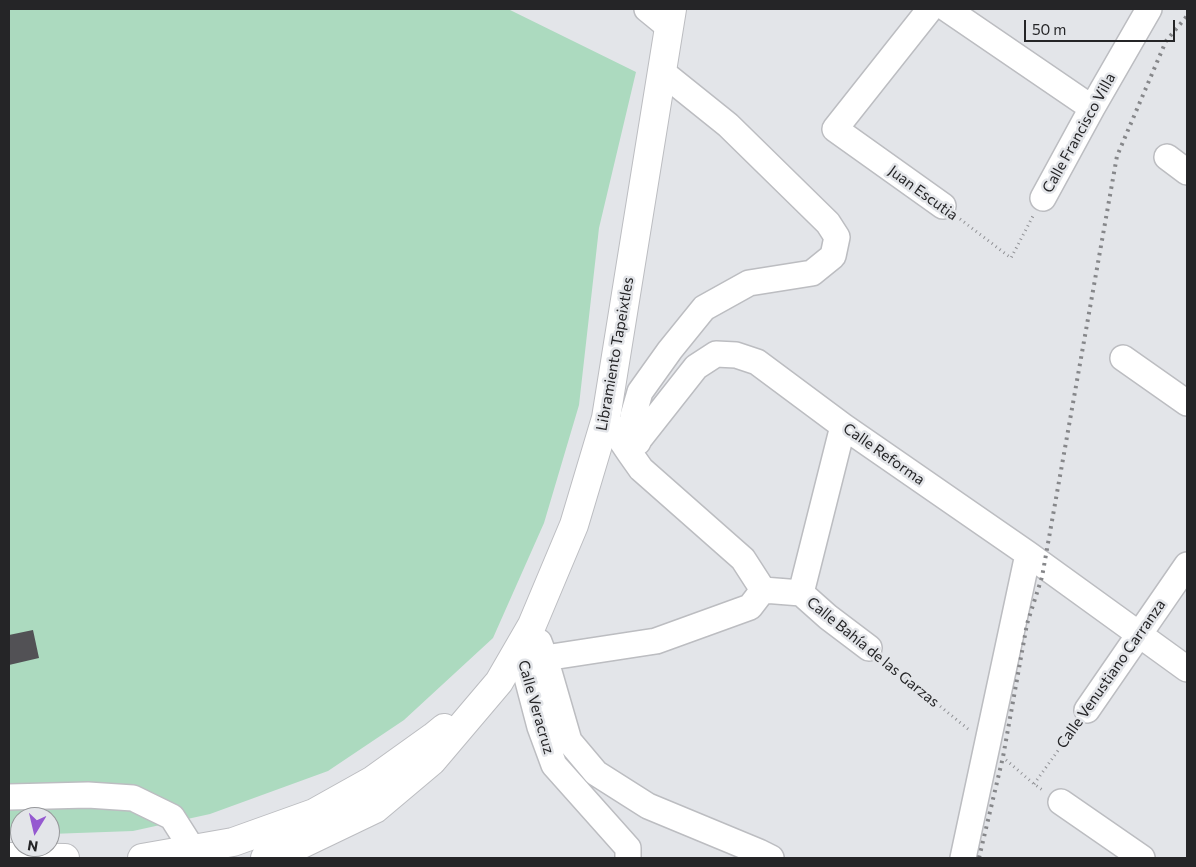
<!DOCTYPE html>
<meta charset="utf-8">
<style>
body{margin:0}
#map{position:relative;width:1196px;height:867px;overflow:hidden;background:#e3e5e9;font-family:Commissioner,sans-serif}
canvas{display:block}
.frame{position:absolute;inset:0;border:10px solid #252527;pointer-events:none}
.north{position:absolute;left:10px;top:807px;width:50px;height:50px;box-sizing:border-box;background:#e3e5e9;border:1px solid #97989b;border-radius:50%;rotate:189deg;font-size:14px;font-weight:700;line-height:20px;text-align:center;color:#252527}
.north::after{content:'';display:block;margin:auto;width:18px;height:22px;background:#9559d0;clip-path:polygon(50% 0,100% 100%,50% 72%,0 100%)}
.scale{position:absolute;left:1024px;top:20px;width:151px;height:22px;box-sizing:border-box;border:2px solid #252527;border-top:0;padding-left:6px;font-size:15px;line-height:18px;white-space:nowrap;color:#252527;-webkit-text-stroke:4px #e3e5e9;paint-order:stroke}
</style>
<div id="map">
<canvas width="1196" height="867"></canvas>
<div class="frame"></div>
<div class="north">N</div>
<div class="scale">50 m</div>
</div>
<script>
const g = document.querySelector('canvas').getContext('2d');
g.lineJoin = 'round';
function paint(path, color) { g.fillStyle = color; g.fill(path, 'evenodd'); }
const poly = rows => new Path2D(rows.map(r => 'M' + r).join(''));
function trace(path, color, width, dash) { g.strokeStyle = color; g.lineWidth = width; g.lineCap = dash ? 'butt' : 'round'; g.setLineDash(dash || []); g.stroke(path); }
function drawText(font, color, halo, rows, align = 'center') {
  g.font = font + ' Commissioner,sans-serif'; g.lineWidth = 5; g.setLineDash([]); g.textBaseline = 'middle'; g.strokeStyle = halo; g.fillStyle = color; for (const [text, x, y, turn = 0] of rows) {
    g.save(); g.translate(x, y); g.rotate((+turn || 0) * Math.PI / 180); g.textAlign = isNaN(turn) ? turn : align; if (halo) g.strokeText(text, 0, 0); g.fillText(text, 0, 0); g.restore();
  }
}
paint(poly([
 [9,9,508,9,636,72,599,228,579,405,544,523,493,638,404,720,328,771,210,814,133,831,50,834,50,817,20,817,20,835,9,835]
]), '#acdabf');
paint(poly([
 [33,630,39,658,9,665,9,635]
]), '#525155');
const minor = poly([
 [647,9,669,27],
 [930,9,835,129,943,206],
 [947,9,1092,108],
 [1167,157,1187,172],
 [1043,198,1092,108,1149,9],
 [1123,358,1187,403],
 [606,418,629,452,696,367,716,354,736,355,757,362,843,426,1028,554,1187,669],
 [638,442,633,416,640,392,670,350,704,308,749,283,812,273,833,256,837,237,828,223,728,125,662,72],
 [629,452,641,469,743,559,763,590],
 [763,590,801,593,828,617,869,648],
 [801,593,843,426],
 [539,642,545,658,656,641,750,607,763,590],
 [519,647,540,727,554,765,628,848,628,858],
 [545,658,569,741,596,773,648,806,759,852,771,858],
 [1087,710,1187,565],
 [9,797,88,795,133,798,172,817,193,850],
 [1061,802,1142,858],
 [963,858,1028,554]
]);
const major = poly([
 [9,857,65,858],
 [142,858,233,842,314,813,373,780,433,737,444,728],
 [265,858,300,845,375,809,432,761,499,682,532,625,574,525,606,418,672,9]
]);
trace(minor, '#bcbdc1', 28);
trace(major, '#bcbdc1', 30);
trace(poly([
 [960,219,1011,258,1033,216],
 [886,662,968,729],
 [1006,760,1034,784,1044,791],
 [1034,784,1075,727]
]), '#909195', 3, [1, 4]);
trace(minor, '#fff', 25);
trace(major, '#fff', 28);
trace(poly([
 [979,858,1003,757,1027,624,1042,577,1117,156,1166,41,1187,16]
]), '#86878a', 4, [2.5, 5]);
drawText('15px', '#252527', '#e3e5e9', [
 ["Calle Francisco Villa",1079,133,-61],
 ["Juan Escutia",923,193,36],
 ["Libramiento Tapeixtles",615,354,-80],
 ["Calle Reforma",884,454,35],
 ["Calle Bahía de las Garzas",873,652,39],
 ["Calle Venustiano Carranza",1111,674,-55],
 ["Calle Veracruz",536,707,74]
]);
</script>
